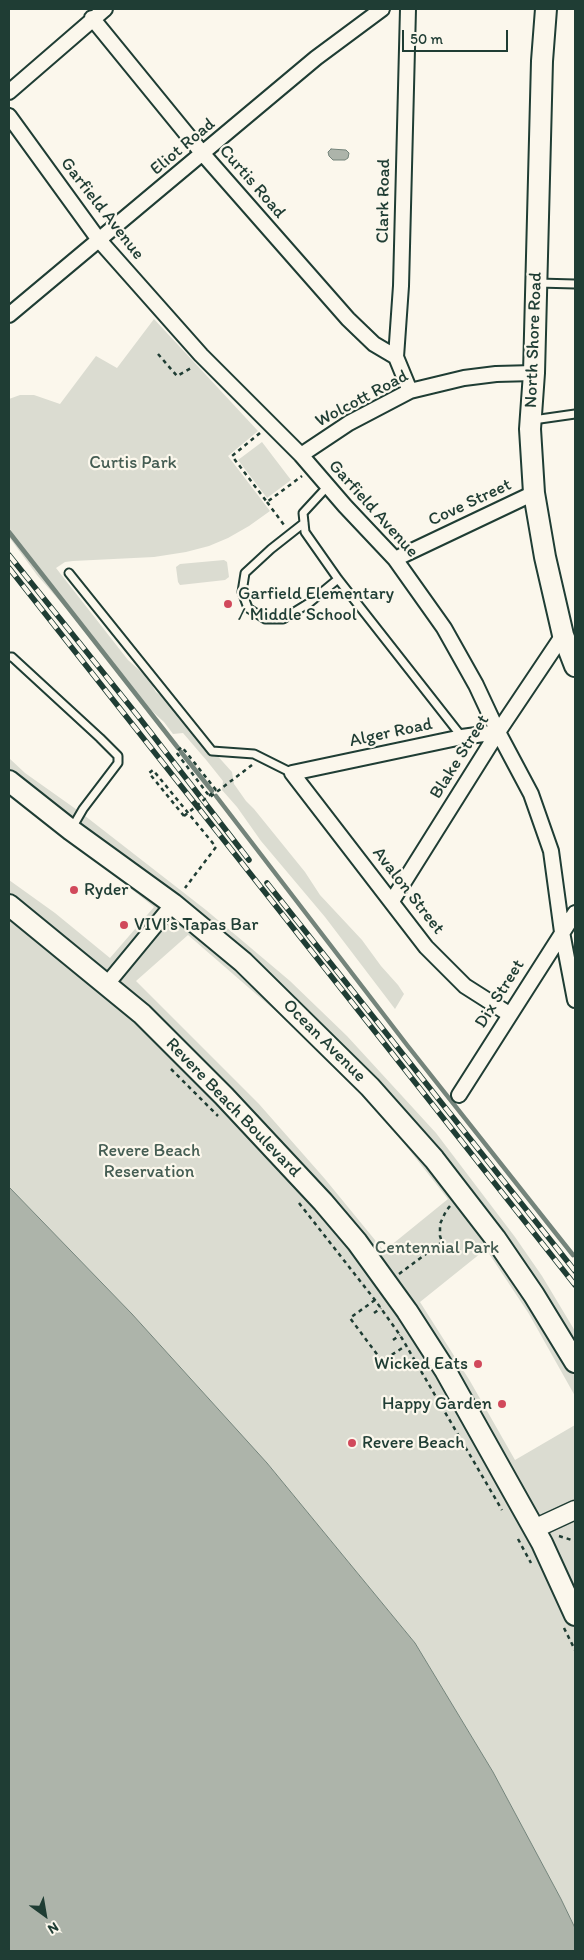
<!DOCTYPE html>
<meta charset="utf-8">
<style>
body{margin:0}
#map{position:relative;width:584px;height:1960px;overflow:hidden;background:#fbf7ec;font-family:Itim,sans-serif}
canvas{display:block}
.frame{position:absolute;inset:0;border:10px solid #1f3d34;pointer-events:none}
.north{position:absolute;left:20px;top:1890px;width:50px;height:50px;-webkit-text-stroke:4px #fbf7ec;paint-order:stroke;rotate:148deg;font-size:14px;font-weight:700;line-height:20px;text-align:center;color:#1f3d34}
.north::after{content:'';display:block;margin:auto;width:18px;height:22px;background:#1f3d34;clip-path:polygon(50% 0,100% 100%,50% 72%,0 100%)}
.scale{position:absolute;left:402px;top:30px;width:106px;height:22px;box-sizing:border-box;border:2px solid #1f3d34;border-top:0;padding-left:6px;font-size:15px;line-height:18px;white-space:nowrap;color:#1f3d34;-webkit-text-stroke:4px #fbf7ec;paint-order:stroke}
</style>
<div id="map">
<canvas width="584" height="1960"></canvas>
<div class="frame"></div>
<div class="north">N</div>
<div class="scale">50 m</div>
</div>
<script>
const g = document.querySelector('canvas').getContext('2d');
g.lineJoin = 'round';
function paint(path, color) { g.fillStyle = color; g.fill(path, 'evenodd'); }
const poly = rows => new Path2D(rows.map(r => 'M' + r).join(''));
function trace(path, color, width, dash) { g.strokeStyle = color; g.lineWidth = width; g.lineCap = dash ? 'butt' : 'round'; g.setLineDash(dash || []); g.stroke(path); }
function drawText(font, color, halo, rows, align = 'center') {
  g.font = font + ' Itim,sans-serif'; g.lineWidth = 4.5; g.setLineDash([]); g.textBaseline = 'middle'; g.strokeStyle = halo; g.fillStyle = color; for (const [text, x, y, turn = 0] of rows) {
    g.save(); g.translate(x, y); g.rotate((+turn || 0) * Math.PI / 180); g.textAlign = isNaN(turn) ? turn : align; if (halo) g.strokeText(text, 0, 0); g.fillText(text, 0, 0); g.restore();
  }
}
paint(poly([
 [154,319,258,431,228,456,270,511,249,526,228,538,209,546,186,552,154,557,73,561,65,562,56,568,128,660,147,677,156,692,170,703,232,772,234,784,246,801,254,809,305,872,320,895,362,940,381,966,398,985,404,994,395,1009,325,917,261,841,237,807,222,790,223,781,207,761,183,733,173,734,164,722,141,701,85,630,37,575,9,537,9,399,20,395,34,395,60,404,96,356,117,368],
 [262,442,291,480,267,498,238,460],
 [224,560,227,562,229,577,225,580,180,585,178,582,176,567,180,564],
 [9,758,25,773,80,812,206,910,290,981,347,1036,436,1133,515,1237,542,1276,575,1331,575,1396,529,1314,486,1249,420,1302,470,1381,515,1460,575,1425,575,1928,561,1899,493,1772,415,1643,267,1463,132,1314,9,1187,9,880,55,913,110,958,154,907,9,792],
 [188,935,301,1033,332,1063,399,1137,448,1199,384,1251,325,1179,259,1104,136,981]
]), '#dbdcd1');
const water = poly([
 [331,149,346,150,349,153,348,158,345,160,333,160,329,156,328,152,331,149],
 [9,1187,132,1314,267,1463,415,1643,493,1772,561,1899,575,1928,575,1951,9,1951,9,1187]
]);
paint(water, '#adb4aa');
trace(water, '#74847b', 1);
trace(poly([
 [9,532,178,748],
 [181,752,212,791],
 [216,796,407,1045,573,1255]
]), '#74847b', 4.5);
const service = poly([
 [538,283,575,284],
 [533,420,575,414],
 [327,487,303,513,305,532,338,579,462,737],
 [304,523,271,549,245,573,242,592,248,608,265,619,283,619,309,603,338,579],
 [69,573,212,751,254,754,292,773],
 [9,657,12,657,100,738,118,756,118,763,83,809,72,828]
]);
const minor = poly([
 [408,9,401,286,396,357,410,391],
 [92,18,203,154,348,319,374,344,396,357],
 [9,92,105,9],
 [9,116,99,240,201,355,301,455,345,506,395,559,444,628,476,685,498,732,531,794,551,851,562,932,575,1000],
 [9,315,316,58,382,9],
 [301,455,349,423,410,391,464,378,496,374,534,373],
 [395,559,534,493],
 [498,732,462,737,292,773,426,947,465,986,509,1014],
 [392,901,498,732,563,635],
 [107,984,173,904],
 [459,1095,575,913]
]);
const tertiary = poly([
 [534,1529,575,1510]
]);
const secondary = poly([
 [546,9,542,61,534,373,530,429,534,493,545,557,563,635,575,666],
 [9,781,71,830,173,904,243,962,370,1087,434,1159,495,1238,534,1295,575,1362],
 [9,905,142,1014,224,1096,323,1202,357,1242,407,1311,445,1370,542,1543,575,1615]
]);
trace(service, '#1f3d34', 11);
trace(minor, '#1f3d34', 18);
trace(tertiary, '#1f3d34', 21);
trace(secondary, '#1f3d34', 24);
trace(poly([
 [158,354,177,376,193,367],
 [260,433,232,456,267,502,302,476],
 [267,502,284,525],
 [216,790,182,747,176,752,210,797,252,765],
 [184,816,149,773,153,770,216,847,185,888],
 [171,1069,218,1116],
 [299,1203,375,1300,400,1335,502,1510],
 [450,1206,446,1211,440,1224,440,1236,442,1242,448,1248,455,1250,479,1246],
 [399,1274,442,1242],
 [375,1300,350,1318,382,1361,407,1345],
 [374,1313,381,1308],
 [393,1340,400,1335],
 [559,1536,575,1541],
 [518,1539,531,1563],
 [564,1628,575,1650]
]), '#1f3d34', 2.5, [4, 4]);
trace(service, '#fbf7ec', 7);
trace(minor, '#fbf7ec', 14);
trace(tertiary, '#fbf7ec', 18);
trace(secondary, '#fbf7ec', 20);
const rail = poly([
 [9,555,138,716,249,860],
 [9,568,575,1285],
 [267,883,575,1271]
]);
trace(rail, '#1f3d34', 5.5);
trace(rail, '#fbf7ec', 4, [11]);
trace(poly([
 [184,816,216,790]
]), '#1f3d34', 2.5, [4, 4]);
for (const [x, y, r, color] of [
 [228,604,5,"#d1495b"],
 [74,890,5,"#d1495b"],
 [124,925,5,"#d1495b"],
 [478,1364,5,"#d1495b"],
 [502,1404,5,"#d1495b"],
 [352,1443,5,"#d1495b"]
]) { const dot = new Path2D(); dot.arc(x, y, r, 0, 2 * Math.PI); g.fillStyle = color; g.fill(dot); trace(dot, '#fbf7ec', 2); }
drawText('18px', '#1f3d34', '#fbf7ec', [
 ["Eliot Road",183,147,-40],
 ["Curtis Road",252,182,49],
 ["Clark Road",384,201,-89],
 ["Garfield Avenue",102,209,52],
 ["North Shore Road",534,340,-88],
 ["Wolcott Road",362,399,-28],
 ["Cove Street",470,503,-25],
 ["Garfield Avenue",373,509,48],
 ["Alger Road",391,733,-12],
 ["Blake Street",460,757,-58],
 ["Avalon Street",408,891,52],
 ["Dix Street",500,994,-58],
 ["Ocean Avenue",324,1041,45],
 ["Revere Beach Boulevard",233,1108,46]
]);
drawText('18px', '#455d53', '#fbf7ec', [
 ["Curtis Park",133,463],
 ["Revere Beach",149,1151],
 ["Reservation",149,1172],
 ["Centennial Park",437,1248]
]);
drawText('18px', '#1f3d34', '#fbf7ec', [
 ["Garfield Elementary",238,594],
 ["/ Middle School",238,615],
 ["Ryder",84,890],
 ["VIVI’s Tapas Bar",134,925],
 ["Wicked Eats",468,1364,"right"],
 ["Happy Garden",492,1404,"right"],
 ["Revere Beach",362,1443]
], 'left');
</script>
